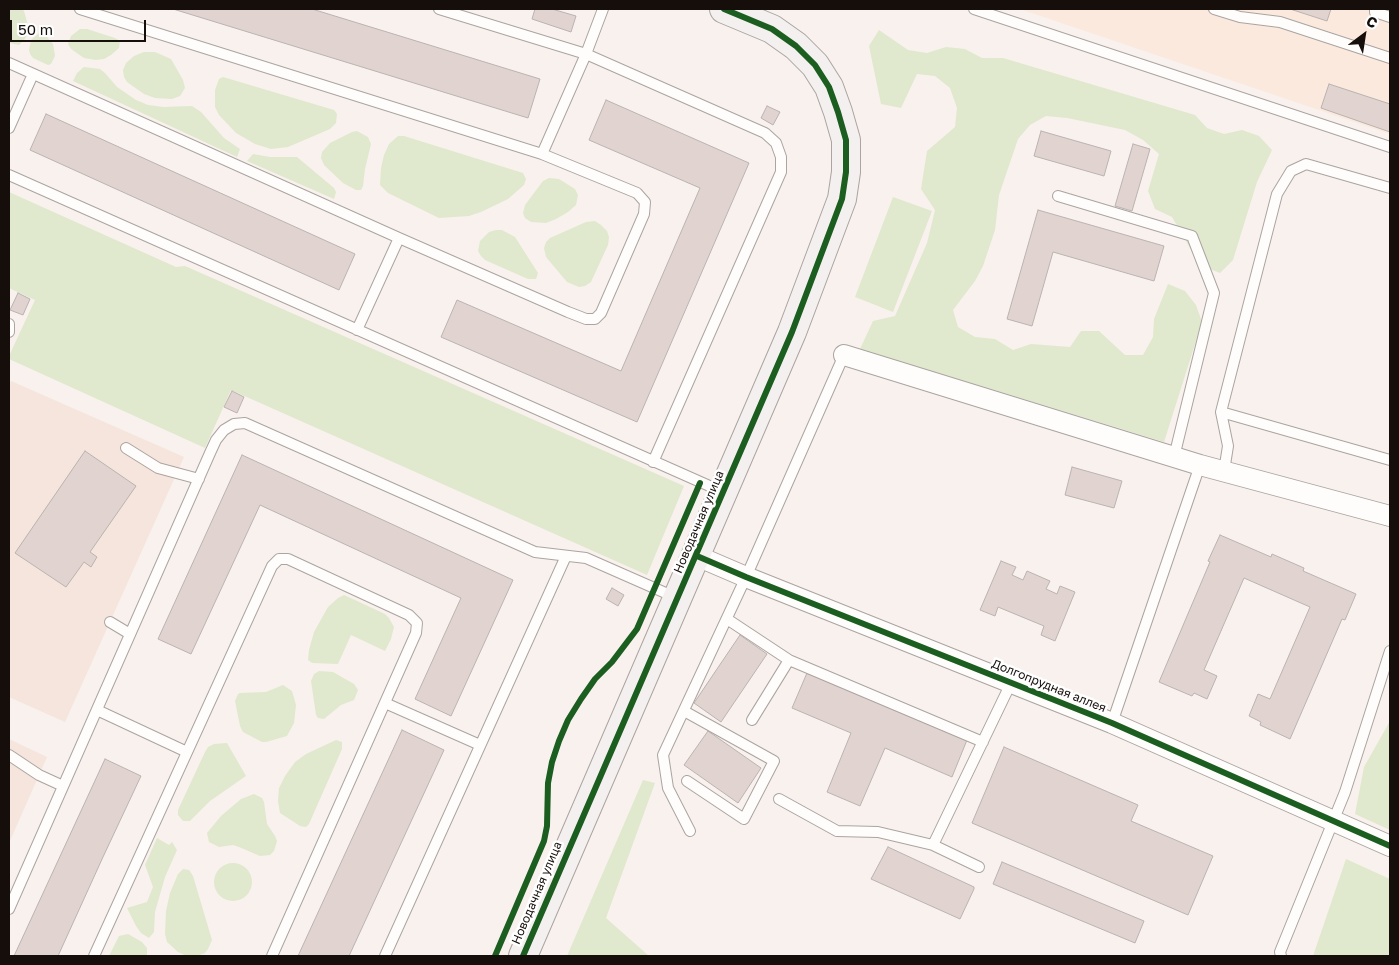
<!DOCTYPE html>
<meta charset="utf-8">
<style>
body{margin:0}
#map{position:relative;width:1399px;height:965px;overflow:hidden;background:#f8f1ed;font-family:"Golos Text",sans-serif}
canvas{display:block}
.frame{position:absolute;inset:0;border:10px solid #150e0a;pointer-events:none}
.north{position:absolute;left:1339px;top:10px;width:50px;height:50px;-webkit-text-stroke:4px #fff;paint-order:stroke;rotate:31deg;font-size:14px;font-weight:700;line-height:20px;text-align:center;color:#150e0a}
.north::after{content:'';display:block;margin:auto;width:18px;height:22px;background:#150e0a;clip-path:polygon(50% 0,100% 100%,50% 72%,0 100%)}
.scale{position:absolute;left:10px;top:20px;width:136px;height:22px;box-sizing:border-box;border:2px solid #150e0a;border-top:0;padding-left:6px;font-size:15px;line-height:18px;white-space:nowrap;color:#150e0a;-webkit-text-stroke:4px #fff;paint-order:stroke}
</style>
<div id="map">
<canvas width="1399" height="965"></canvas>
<div class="frame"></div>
<div class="north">С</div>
<div class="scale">50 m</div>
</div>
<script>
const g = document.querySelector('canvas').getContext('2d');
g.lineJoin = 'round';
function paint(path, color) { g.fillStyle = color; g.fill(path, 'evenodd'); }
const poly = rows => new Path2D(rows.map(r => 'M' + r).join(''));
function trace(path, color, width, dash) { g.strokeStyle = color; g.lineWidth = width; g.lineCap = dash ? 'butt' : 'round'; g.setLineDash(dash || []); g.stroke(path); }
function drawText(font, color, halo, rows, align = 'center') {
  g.font = font + ' "Golos Text",sans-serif'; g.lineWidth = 5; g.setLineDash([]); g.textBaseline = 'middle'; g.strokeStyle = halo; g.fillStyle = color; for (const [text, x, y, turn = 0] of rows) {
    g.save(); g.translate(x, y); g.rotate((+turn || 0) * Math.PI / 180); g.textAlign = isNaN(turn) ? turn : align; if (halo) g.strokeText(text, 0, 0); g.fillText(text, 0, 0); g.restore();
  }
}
paint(poly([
 [1020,9,1390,9,1390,134]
]), '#fbe9de');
paint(poly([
 [11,381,184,457,65,722,9,697,9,385],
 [9,739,47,757,9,843]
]), '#f5e5dd');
paint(poly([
 [9,9,22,9,24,11,29,29,25,39,19,45,9,43],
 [80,29,87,29,115,38,120,41,119,48,111,55,104,59,96,60,84,58,71,49,68,44,71,36],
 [879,30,908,50,927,53,946,47,965,49,982,58,1003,58,1195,115,1207,128,1224,134,1242,130,1259,136,1272,150,1257,182,1233,260,1220,273,1200,265,1172,217,1155,209,1148,191,1159,154,1143,140,1125,130,1067,118,1046,116,1030,125,1018,139,999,195,995,230,983,266,975,281,953,310,958,327,975,337,995,339,1013,350,1031,344,1070,347,1081,331,1099,331,1125,355,1143,355,1153,337,1154,319,1168,284,1185,291,1196,305,1202,322,1164,442,860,349,873,321,895,316,927,243,935,210,921,189,927,151,955,127,957,108,950,88,935,76,917,74,901,108,881,104,869,46],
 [39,33,46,36,53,44,55,56,51,64,48,65,33,58,30,54,29,50,31,40],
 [144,52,155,52,171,59,183,80,185,88,180,96,172,99,155,98,144,94,127,82,124,77,123,70,126,63,134,56],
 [84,67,100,69,105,73,117,87,136,100,148,105,163,107,192,106,201,112,224,138,240,149,237,157,73,81,77,73],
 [223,77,334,110,337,114,336,123,330,129,288,147,271,149,255,144,236,133,219,115,215,107,215,90,219,79],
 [357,131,368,137,371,144,365,169,363,186,361,190,356,190,343,183,324,165,321,158,322,152,330,143,352,132],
 [398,136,404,136,523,173,526,179,524,185,508,199,481,212,469,216,439,218,388,193,380,185,381,168,384,155,389,144],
 [253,154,270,157,297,157,334,188,336,192,334,199,247,161],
 [549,178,559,179,575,189,578,195,576,205,568,212,556,219,546,223,531,222,525,218,523,213,525,205,543,181],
 [9,192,176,267,185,266,684,486,647,575,231,390,205,448,9,359,9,356,35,300,9,288],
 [893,197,932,211,893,312,855,297],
 [595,221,601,225,607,231,609,237,608,245,591,282,585,286,579,287,567,282,546,257,544,248,546,242,550,238,586,222],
 [496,230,502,230,515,237,538,273,536,279,528,279,485,260,481,256,478,251,480,241,489,232],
 [344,595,385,614,389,618,394,627,391,639,385,651,351,635,338,664,312,663,308,660,309,650,314,632,328,607,338,598],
 [319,671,333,672,354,684,358,690,354,700,341,705,324,719,318,718,316,715,311,681,314,674],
 [283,685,292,691,296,705,294,723,287,736,266,742,262,742,243,732,240,726,235,701,238,694,240,693,266,692],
 [1390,721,1390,830,1355,814,1364,767],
 [336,740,342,742,342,749,309,824,306,827,300,826,280,813,278,801,279,788,285,776,295,762,306,754],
 [227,743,246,776,210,801,190,821,183,821,178,815,178,810,205,752,208,747,214,744],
 [643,780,655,783,606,918,649,956,567,956],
 [254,794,262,798,264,802,267,824,275,836,277,841,274,851,270,855,260,856,239,847,233,845,219,847,209,842,207,833,221,816,241,799],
 [157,838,169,845,172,842,177,850,165,877,155,912,154,932,149,938,141,933,136,926,127,908,147,902,153,887,145,865],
 [1346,859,1390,879,1390,956,1313,956],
 '214 882a19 19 0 1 1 38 0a19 19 0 1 1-38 0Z',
 [183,869,189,870,193,876,212,940,208,949,205,953,197,956,187,956,178,952,167,942,165,934,166,911,170,893,178,874],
 [128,934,142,942,147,948,147,956,109,956,119,936]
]), '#e0e9cd');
const building = poly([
 [173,9,312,9,540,79,528,118,173,9],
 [535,9,552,9,576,16,571,32,532,19,535,9],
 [1290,9,1331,9,1327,21,1290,9],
 [1329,84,1390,104,1390,132,1321,108,1329,84],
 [606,100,749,163,637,422,441,337,457,300,621,371,700,188,589,140,606,100],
 [767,106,780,112,773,125,761,118,767,106],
 [46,114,355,254,339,290,30,150,46,114],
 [1041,131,1111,151,1104,176,1034,156,1041,131],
 [1133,144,1150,149,1132,211,1115,206,1133,144],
 [1038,210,1164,246,1154,281,1053,252,1032,326,1007,319,1038,210],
 [18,293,30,299,23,315,10,310,18,293],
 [232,391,244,397,237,413,224,407,232,391],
 [85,451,136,486,90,552,97,557,91,567,84,562,66,587,15,553,85,451],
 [242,455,513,580,451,716,415,699,461,598,260,505,191,654,158,639,242,455],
 [1072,467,1122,481,1114,508,1065,495,1072,467],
 [1220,535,1271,557,1272,554,1304,568,1303,571,1356,594,1345,620,1342,619,1290,739,1260,725,1261,722,1249,716,1258,694,1270,699,1310,607,1244,578,1204,670,1217,676,1207,699,1194,693,1192,696,1159,682,1210,562,1208,561,1220,535],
 [1001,561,1016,567,1012,575,1023,580,1027,571,1050,581,1046,589,1057,594,1060,586,1075,592,1055,641,1041,635,1044,626,998,607,995,616,980,610,1001,561],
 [612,588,624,595,618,606,606,599,612,588],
 [740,635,767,654,721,722,694,703,740,635],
 [807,673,967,740,952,777,885,748,860,806,827,792,851,733,792,708,807,673],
 [402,730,444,750,349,956,298,956,402,730],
 [708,731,761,768,738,803,684,765,708,731],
 [1004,747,1138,805,1131,821,1213,856,1188,915,972,823,1004,747],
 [105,759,141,776,103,857,58,956,14,956,105,759],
 [888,847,974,887,974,889,960,919,871,879,888,847],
 [1002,862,1144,921,1135,943,993,884,1002,862]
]);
paint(building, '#e1d3d0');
trace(building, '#bab3b0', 1);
const lane = poly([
 [439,9,586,54,765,133,776,143,781,157,781,172,653,462],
 [974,9,1390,147],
 [1214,9,1240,17,1280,22,1390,58],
 [1375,9,1375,12,1390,17],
 [9,63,399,238,568,312,586,319,595,319,601,313,644,214,645,202,637,193,542,154,80,9],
 [9,128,33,74],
 [542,154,586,54,603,9],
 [9,175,723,492],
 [1058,196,1192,236,1214,293,1174,457],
 [9,324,9,332],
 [357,330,399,238],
 [1221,412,1390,460],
 [126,448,158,468,199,479],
 [1224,471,1228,446,1221,412,1277,194,1291,171,1306,164,1390,188],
 [727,619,789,660,983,742],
 [110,622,130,634],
 [385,703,480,745],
 [97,710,187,752],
 [684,711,774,761,744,819,687,781],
 [752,720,789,660],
 [1112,723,1200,465],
 [9,755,39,775,63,786],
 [779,799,837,831,878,832,933,845,1011,683],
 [690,831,668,788,663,755,746,577,844,355],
 [933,845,979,867],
 [9,909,210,453,216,440,224,430,234,424,245,423,535,552,586,558,677,598],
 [94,956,272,566,279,559,288,559,329,578,409,615,417,623,416,633,272,956],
 [385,956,566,556],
 [1281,956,1280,952,1345,792,1390,651]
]);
const street = poly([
 [844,355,1200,465,1390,516],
 [697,556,746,577,1112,723,1390,846]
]);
const secondary = poly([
 [523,956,792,332,842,199,846,172,846,140,838,112,829,87,815,65,796,46,772,29,724,9]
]);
trace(lane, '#aba4a0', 12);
trace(street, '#aba4a0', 22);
trace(secondary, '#aba4a0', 30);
trace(lane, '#fefdfc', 10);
trace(street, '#fefdfc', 20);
trace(secondary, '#f5f0f0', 28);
trace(poly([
 [697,556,746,577,1112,723,1390,846],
 [495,956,544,841,547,826,548,783,552,762,559,741,568,720,581,699,595,679,612,662,637,629,700,483],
 [523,956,792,332,842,199,846,172,846,140,838,112,829,87,815,65,796,46,772,29,724,9]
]), '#1b5e20', 6);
drawText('12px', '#150e0a', '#fff', [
 ["Новодачная улица",699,522,-67],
 ["Долгопрудная аллея",1049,686,22],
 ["Новодачная улица",537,893,-67]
]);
</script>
